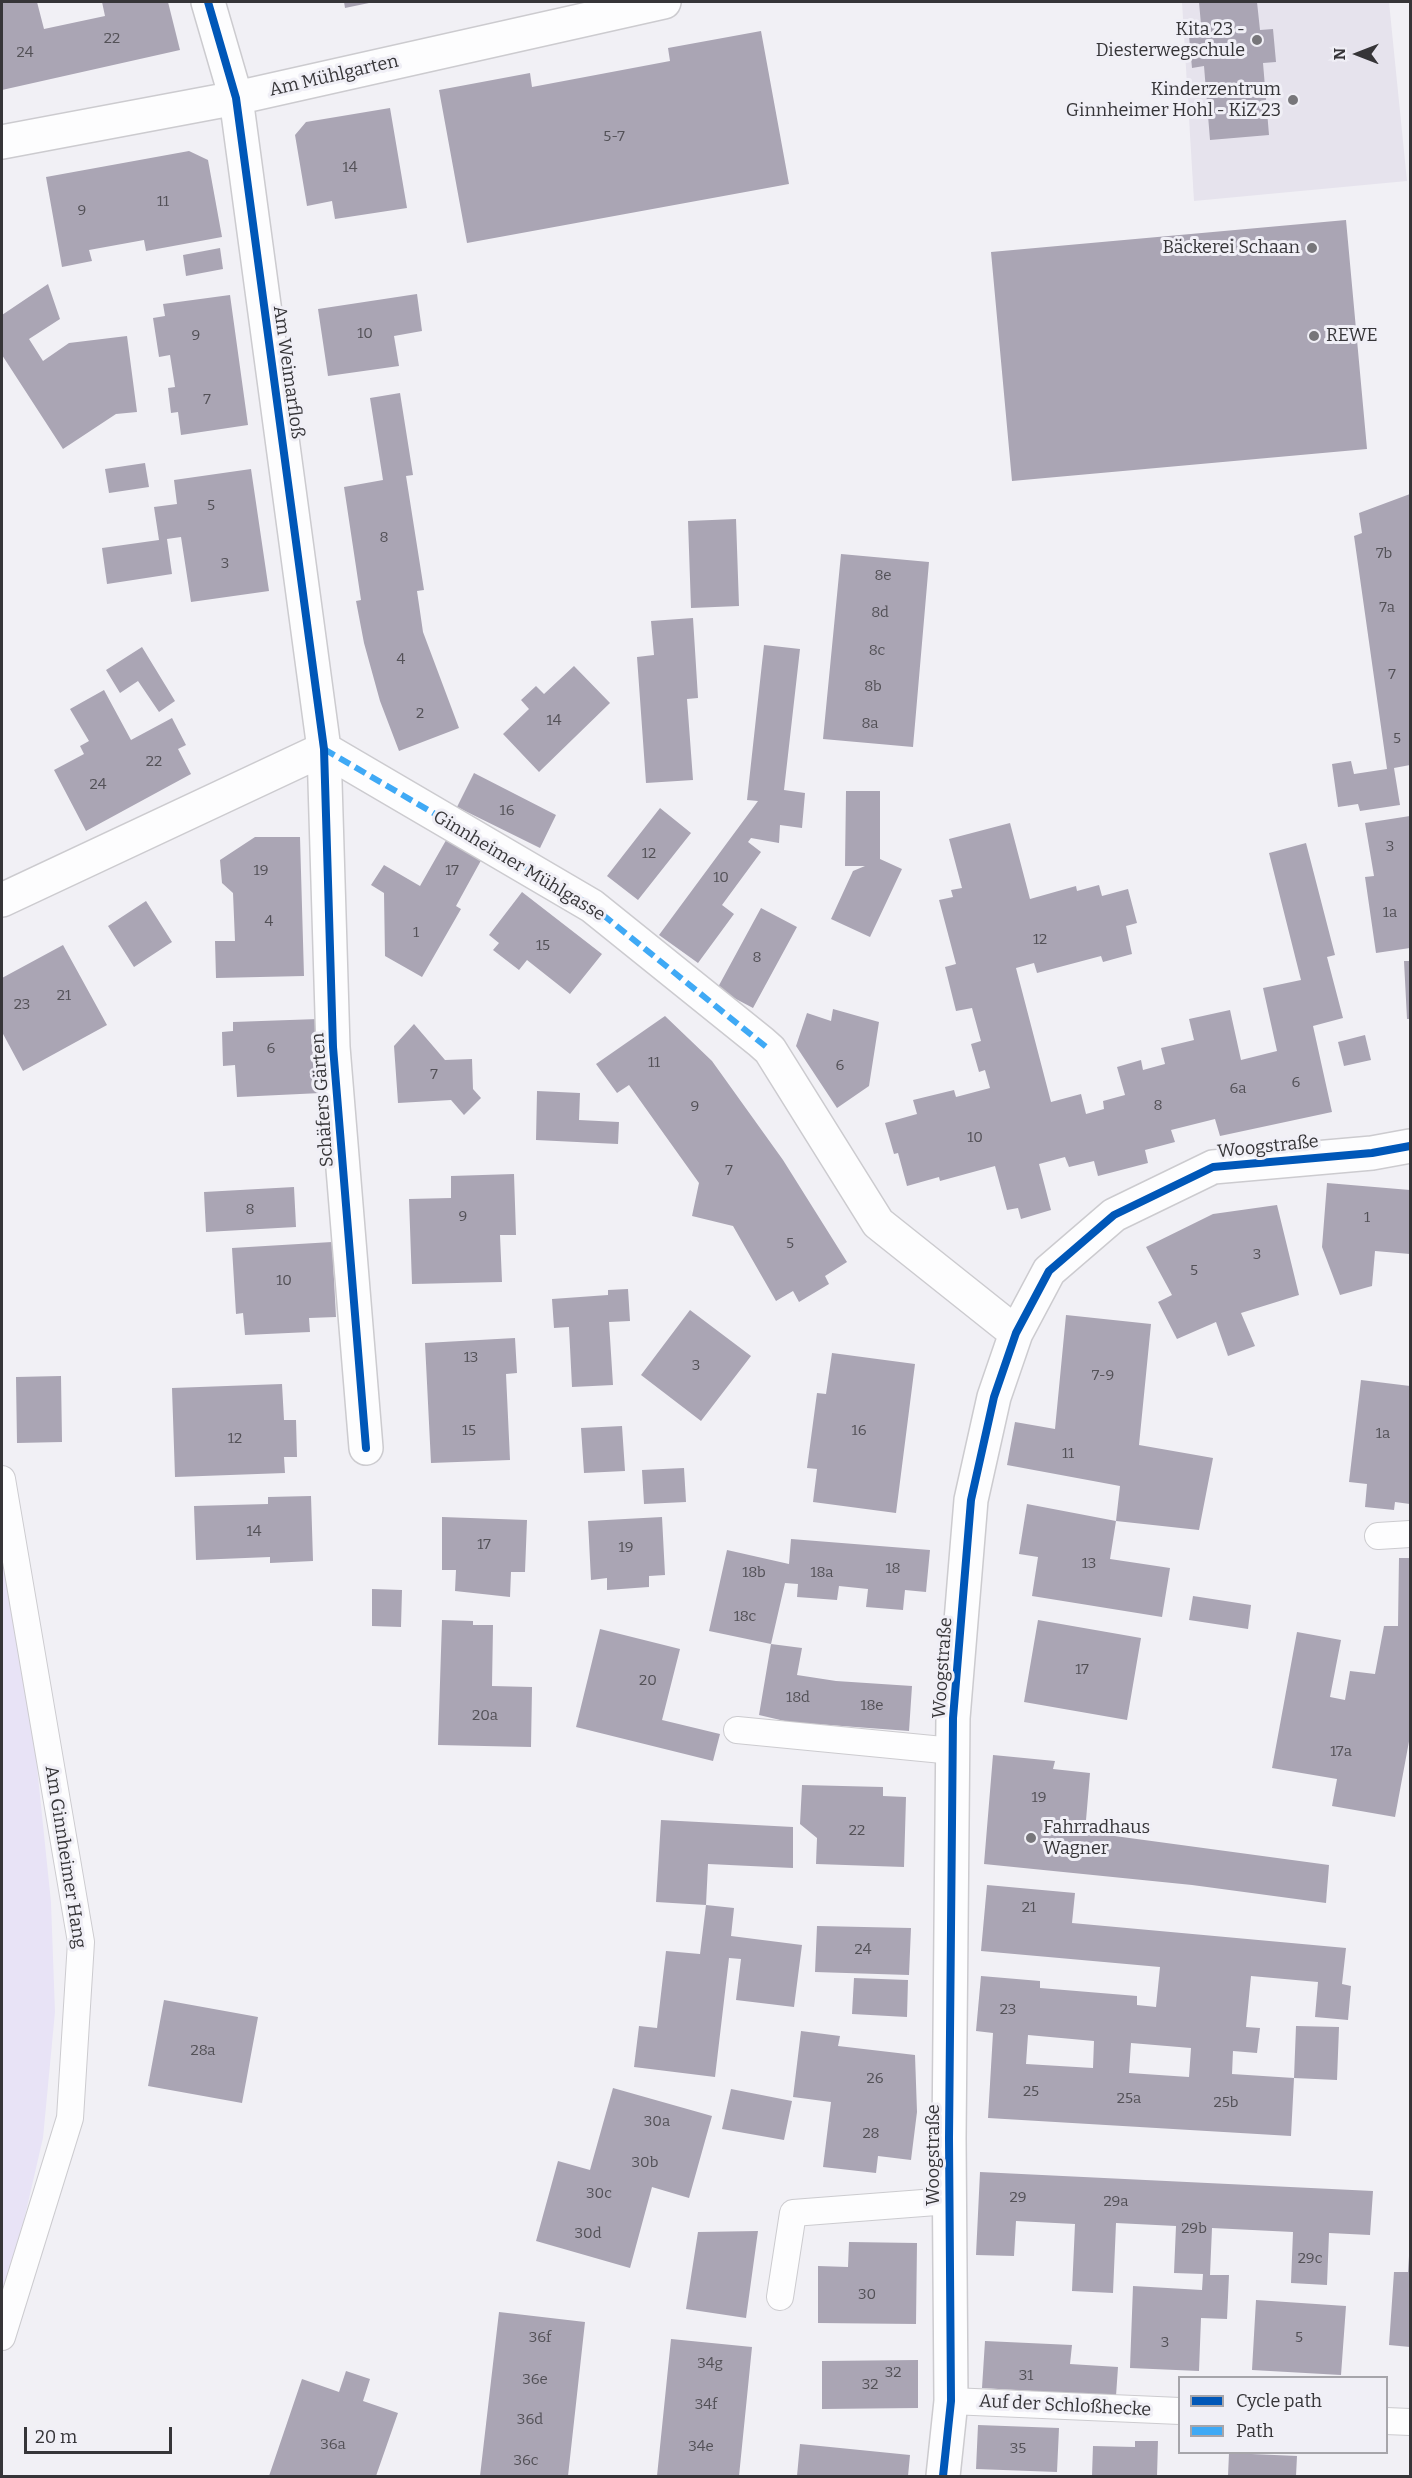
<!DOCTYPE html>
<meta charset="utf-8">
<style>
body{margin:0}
#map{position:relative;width:1412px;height:2478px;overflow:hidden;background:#f1f0f5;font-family:Bitter,serif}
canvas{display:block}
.frame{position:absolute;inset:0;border:3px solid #363538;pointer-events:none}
.legend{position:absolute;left:1178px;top:2376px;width:210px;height:78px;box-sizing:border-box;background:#f0eff6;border:2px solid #a6a5aa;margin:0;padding:8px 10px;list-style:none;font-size:18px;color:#363538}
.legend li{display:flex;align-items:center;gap:12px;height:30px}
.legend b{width:30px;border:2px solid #a6a5aa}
.north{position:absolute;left:1328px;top:24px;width:60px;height:60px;-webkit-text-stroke:4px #f0eff6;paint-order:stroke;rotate:270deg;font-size:16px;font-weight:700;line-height:24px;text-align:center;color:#363538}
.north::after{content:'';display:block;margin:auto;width:21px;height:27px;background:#363538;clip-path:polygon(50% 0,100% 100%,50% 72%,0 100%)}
.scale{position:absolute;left:24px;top:2427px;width:148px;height:27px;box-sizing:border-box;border:3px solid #363538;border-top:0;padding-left:8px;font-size:18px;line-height:21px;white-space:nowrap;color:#363538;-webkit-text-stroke:4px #f0eff6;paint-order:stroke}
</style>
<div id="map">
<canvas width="1412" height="2478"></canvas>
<div class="frame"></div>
<ul class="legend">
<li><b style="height:8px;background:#0057b8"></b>Cycle path</li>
<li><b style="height:8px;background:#3fa9f5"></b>Path</li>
</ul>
<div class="north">N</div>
<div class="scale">20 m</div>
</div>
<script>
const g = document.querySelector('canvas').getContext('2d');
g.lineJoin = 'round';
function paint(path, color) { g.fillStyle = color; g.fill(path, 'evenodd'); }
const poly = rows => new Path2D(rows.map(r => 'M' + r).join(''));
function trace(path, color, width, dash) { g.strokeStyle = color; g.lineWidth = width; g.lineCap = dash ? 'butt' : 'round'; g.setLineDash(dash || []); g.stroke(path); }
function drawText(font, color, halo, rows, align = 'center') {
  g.font = font + ' Bitter,serif'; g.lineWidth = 6; g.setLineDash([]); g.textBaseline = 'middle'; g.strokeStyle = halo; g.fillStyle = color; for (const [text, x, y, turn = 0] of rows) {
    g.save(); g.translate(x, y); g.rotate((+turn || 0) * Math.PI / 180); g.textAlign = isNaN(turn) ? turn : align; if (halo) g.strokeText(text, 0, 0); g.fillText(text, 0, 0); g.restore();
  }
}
paint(poly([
 [1182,2,1389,2,1407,181,1194,201]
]), '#e6e3ed');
paint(poly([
 [2,1556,33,1728,51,1902,55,2012,43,2138,2,2315]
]), '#e8e3f6');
paint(poly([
 [2,2,37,2,44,29,105,16,102,2,168,2,180,50,2,90],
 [344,2,369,2,369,3,345,8],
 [1199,2,1257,2,1260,30,1273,29,1276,62,1263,63,1269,135,1210,140,1204,66,1192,68,1189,36,1202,36],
 [761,31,789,184,467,243,439,90,530,73,532,87,670,61,668,48],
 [390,108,407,208,335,219,332,201,307,206,295,135,306,122],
 [189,151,208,160,222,237,146,251,144,240,89,250,92,261,62,267,46,177],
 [1346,220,1367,449,1012,481,991,252],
 [220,248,223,269,186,276,183,255],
 [48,284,60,319,29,339,43,361,69,343,127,336,137,412,116,414,63,449,2,355,2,315],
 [417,294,422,331,394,336,399,366,328,376,318,309],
 [230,295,248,425,181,435,178,412,171,413,168,388,175,387,170,355,159,357,153,318,165,316,163,304],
 [400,393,413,475,406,476,424,590,417,591,423,632,459,728,399,751,380,701,364,643,356,601,361,600,344,487,383,480,370,398],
 [145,463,149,487,109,493,105,469],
 [251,469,269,591,191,602,181,537,167,539,172,574,107,584,102,548,159,540,154,507,177,504,174,480],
 [1410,494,1410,765,1394,768,1400,805,1360,811,1358,804,1338,807,1332,764,1351,761,1354,774,1387,769,1354,536,1362,533,1359,513],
 [736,519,739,606,691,608,688,521],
 [841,554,929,562,913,747,823,739],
 [693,618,698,698,687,699,693,780,646,783,637,657,654,655,651,621],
 [764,645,800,649,784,790,805,793,802,828,780,825,779,843,751,838,748,842,761,852,722,905,734,914,698,963,659,935,758,801,747,800],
 [142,647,175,701,159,712,138,681,120,693,106,670],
 [574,666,610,703,539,772,503,734,529,709,521,700,536,686,544,694],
 [104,690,131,740,172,718,186,745,178,749,191,774,86,831,54,770,84,754,80,746,89,741,70,709],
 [474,773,556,815,540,848,457,807],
 [846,791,880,791,880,859,902,869,870,937,831,919,853,871,865,866,845,866],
 [660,808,691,833,638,900,607,876],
 [1410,816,1410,948,1376,953,1365,877,1374,876,1365,823],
 [1010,823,1030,899,1076,886,1077,891,1099,885,1102,896,1128,889,1137,923,1126,926,1132,954,1103,962,1101,956,1037,973,1034,963,1016,968,1051,1102,1081,1094,1086,1114,1104,1109,1103,1101,1125,1095,1117,1067,1141,1060,1143,1070,1165,1064,1161,1048,1194,1040,1189,1019,1230,1010,1241,1060,1277,1051,1263,988,1301,980,1269,853,1306,843,1335,955,1327,957,1343,1018,1313,1026,1332,1112,1220,1136,1215,1119,1171,1130,1175,1142,1145,1150,1148,1163,1098,1176,1094,1161,1069,1167,1065,1157,1039,1164,1051,1210,1021,1219,1018,1208,1007,1210,995,1166,940,1181,939,1177,907,1186,898,1153,894,1154,885,1123,917,1114,913,1100,954,1090,956,1097,990,1088,985,1070,979,1072,971,1044,981,1041,972,1008,956,1011,945,967,956,964,939,900,953,897,951,890,962,888,949,839],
 [449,835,484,855,456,906,461,909,422,977,385,956,384,893,371,885,384,865,420,886],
 [255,837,300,837,304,976,216,978,215,941,235,941,233,893,222,883,220,860],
 [522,892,602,954,570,994,527,960,519,970,493,950,499,943,489,935],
 [146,901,172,942,134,967,108,926],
 [761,908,797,927,753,1008,717,989],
 [63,945,107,1025,23,1071,2,1032,2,978],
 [1404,961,1410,961,1410,1019,1407,1019],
 [833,1009,879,1022,869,1086,837,1108,796,1046,807,1013,831,1021],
 [665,1016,712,1061,783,1160,847,1262,825,1276,829,1284,799,1302,793,1291,776,1301,733,1226,692,1216,699,1183,629,1085,617,1093,596,1064],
 [318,1019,321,1093,237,1097,235,1065,223,1066,222,1032,233,1031,233,1022],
 [414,1024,445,1060,472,1059,473,1089,481,1098,464,1115,451,1100,398,1103,394,1046],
 [1365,1035,1371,1060,1344,1066,1338,1042],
 [537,1091,580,1093,579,1120,619,1122,618,1144,536,1140],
 [514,1174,516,1235,500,1235,502,1282,412,1284,409,1199,451,1198,451,1176],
 [1327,1183,1410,1190,1410,1254,1375,1251,1372,1286,1340,1295,1322,1247],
 [294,1187,296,1227,206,1232,204,1192],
 [1277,1205,1299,1295,1241,1313,1255,1346,1228,1356,1216,1322,1177,1339,1158,1302,1172,1295,1146,1247,1213,1214],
 [332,1242,336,1317,309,1318,310,1332,245,1335,243,1313,236,1314,232,1248],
 [628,1289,630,1321,609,1322,613,1385,572,1387,569,1327,554,1328,552,1299,608,1295,608,1290],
 [690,1310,751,1356,701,1421,641,1375],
 [1066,1315,1151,1324,1139,1445,1213,1458,1199,1530,1116,1521,1110,1559,1170,1568,1162,1617,1032,1596,1038,1557,1019,1554,1027,1504,1116,1521,1120,1486,1007,1465,1015,1422,1055,1429],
 [515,1338,517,1373,506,1374,510,1460,431,1463,425,1343],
 [832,1353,915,1364,896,1513,813,1502,817,1469,807,1468,817,1393,826,1394],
 [61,1376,62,1442,17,1443,16,1377],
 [1361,1380,1410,1386,1410,1504,1395,1502,1394,1510,1365,1507,1367,1484,1349,1482],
 [282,1384,284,1420,296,1420,297,1457,284,1457,285,1473,175,1477,172,1388],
 [622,1426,625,1471,584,1473,581,1428],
 [684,1468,686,1502,644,1504,642,1470],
 [311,1496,313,1561,270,1563,270,1557,196,1560,194,1506,268,1504,268,1497],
 [442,1517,527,1520,525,1572,511,1572,510,1597,455,1591,456,1570,442,1570],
 [662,1517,665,1575,649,1576,649,1587,607,1590,607,1578,591,1580,588,1521],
 [791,1539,930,1550,926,1592,905,1590,903,1610,866,1607,868,1589,839,1586,837,1600,797,1597,798,1584,785,1583,771,1644,709,1631,727,1550,789,1564],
 [1399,1558,1410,1558,1410,1736,1395,1817,1332,1806,1337,1779,1272,1768,1297,1632,1341,1640,1330,1697,1345,1700,1350,1671,1375,1674,1384,1626,1398,1626],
 [372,1589,402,1590,401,1627,372,1626],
 [1193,1596,1251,1605,1248,1629,1189,1620],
 [442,1620,473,1621,473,1625,493,1625,492,1686,532,1687,531,1747,438,1745],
 [1038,1620,1141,1638,1127,1720,1024,1702],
 [600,1629,680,1649,662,1720,720,1734,713,1761,576,1727],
 [771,1644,802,1648,797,1675,836,1681,912,1686,909,1731,789,1722,759,1715],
 [993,1755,1055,1761,1053,1769,1090,1773,1085,1832,1329,1865,1326,1903,1192,1885,984,1864],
 [802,1785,883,1787,883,1796,906,1797,904,1867,816,1864,817,1838,800,1824],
 [661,1820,793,1827,793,1868,708,1864,706,1905,656,1902],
 [987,1885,1075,1893,1072,1923,1346,1948,1342,1984,1351,1986,1348,2020,1315,2017,1318,1982,1251,1976,1246,2027,1260,2028,1257,2053,1233,2051,1232,2074,1294,2078,1291,2136,988,2118,993,2033,976,2031,981,1976,1040,1981,1040,1988,1137,1996,1137,2005,1156,2007,1160,1967,981,1951],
 [1028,2035,1094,2041,1093,2068,1026,2064],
 [1131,2043,1191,2048,1189,2077,1129,2073],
 [706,1905,734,1908,731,1936,802,1945,794,2007,736,2000,741,1959,729,1958,715,2077,634,2067,639,2026,657,2028,666,1951,700,1954],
 [817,1926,911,1928,909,1975,815,1972],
 [854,1978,908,1980,907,2017,852,2014],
 [164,2000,258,2017,242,2103,148,2086],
 [1296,2026,1339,2027,1337,2080,1294,2078],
 [801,2031,840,2036,838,2046,915,2055,917,2112,911,2160,878,2156,876,2173,823,2167,831,2102,793,2097],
 [613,2088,712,2116,689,2198,652,2187,630,2268,536,2241,558,2161,590,2170],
 [731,2089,792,2101,784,2140,722,2129],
 [980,2172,1373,2191,1370,2235,1329,2233,1327,2285,1291,2283,1293,2232,1212,2228,1210,2275,1229,2275,1227,2319,1201,2318,1199,2371,1130,2368,1133,2286,1202,2290,1203,2274,1174,2273,1176,2226,1116,2223,1113,2293,1072,2291,1075,2224,1016,2221,1014,2256,976,2255],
 [758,2231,746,2318,686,2309,698,2232],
 [849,2242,917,2243,916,2324,818,2323,818,2266,848,2267],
 [1409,2256,1410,2347,1389,2345,1394,2272,1408,2272],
 [1256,2300,1346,2306,1341,2375,1252,2370],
 [499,2312,585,2322,568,2476,480,2476],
 [671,2339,752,2347,739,2476,657,2476],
 [985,2341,1072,2345,1070,2364,1118,2367,1116,2396,982,2388],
 [918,2360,918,2408,822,2409,822,2361],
 [346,2371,370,2379,363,2401,398,2413,376,2476,269,2476,302,2379,339,2392],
 [978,2425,1059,2428,1057,2472,976,2469],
 [1135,2441,1158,2441,1157,2476,1092,2476,1093,2446,1135,2447],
 [800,2444,910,2455,908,2476,797,2476],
 [1229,2453,1297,2456,1296,2476,1228,2476]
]), '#aaa5b4');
const service = poly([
 [2,1479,81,1942,70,2118,2,2337],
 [1378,1536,1410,1534],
 [737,1730,953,1751],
 [780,2297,793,2213,949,2201],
 [951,2401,1180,2411],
 [1386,2421,1410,2422]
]);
const minor = poly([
 [208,2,236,98,324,749,333,1047,366,1448],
 [2,142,236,98,664,2],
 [324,749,592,906,761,1042,770,1050,878,1223,1016,1333],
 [2,900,324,749],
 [943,2476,951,2401,949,2138,953,1718,971,1500,994,1397,1016,1333,1049,1271,1114,1215,1213,1167,1372,1153,1410,1146]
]);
trace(service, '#cccbcf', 28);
trace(minor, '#cccbcf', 36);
trace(service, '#fdfdfe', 26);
trace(minor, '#fdfdfe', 33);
trace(poly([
 [324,749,592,906,770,1050]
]), '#3fa9f5', 6, [12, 6]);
trace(poly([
 [208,2,236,98,324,749,333,1047,366,1448],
 [943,2476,951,2401,949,2138,953,1718,971,1500,994,1397,1016,1333,1049,1271,1114,1215,1213,1167,1372,1153,1410,1146]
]), '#0057b8', 8);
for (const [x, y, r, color] of [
 [1257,40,6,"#77767a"],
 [1293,100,6,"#77767a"],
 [1312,248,6,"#77767a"],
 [1314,336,6,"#77767a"],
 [1031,1838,6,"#77767a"]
]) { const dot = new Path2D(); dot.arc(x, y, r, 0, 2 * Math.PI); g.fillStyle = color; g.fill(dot); trace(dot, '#f0eff6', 2); }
drawText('15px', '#535157', null, [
 ["22",112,39],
 ["24",25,53],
 ["5-7",614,137],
 ["14",350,168],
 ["11",163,202],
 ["9",82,211],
 ["10",365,334],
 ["9",196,336],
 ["7",207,400],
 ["5",211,506],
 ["8",384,538],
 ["7b",1384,554],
 ["3",225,564],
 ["8e",883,576],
 ["7a",1387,608],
 ["8d",880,613],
 ["8c",877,651],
 ["4",401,660],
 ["7",1392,675],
 ["8b",873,687],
 ["2",420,714],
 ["14",554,721],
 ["8a",870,724],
 ["5",1397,739],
 ["22",154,762],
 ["24",98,785],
 ["16",507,811],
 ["3",1390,847],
 ["12",649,854],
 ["19",261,871],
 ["17",452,871],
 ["10",721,878],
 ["1a",1390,913],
 ["4",269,922],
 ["1",416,933],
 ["12",1040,940],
 ["15",543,946],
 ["8",757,958],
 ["21",64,996],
 ["23",22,1005],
 ["6",271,1049],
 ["11",654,1063],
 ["6",840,1066],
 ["7",434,1075],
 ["6",1296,1083],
 ["6a",1238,1089],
 ["8",1158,1106],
 ["9",695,1107],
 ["10",975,1138],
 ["7",729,1171],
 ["8",250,1210],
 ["9",463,1217],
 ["1",1367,1218],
 ["5",790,1244],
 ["3",1257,1255],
 ["5",1194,1271],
 ["10",284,1281],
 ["13",471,1358],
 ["3",696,1366],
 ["7-9",1103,1376],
 ["15",469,1431],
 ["16",859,1431],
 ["1a",1383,1434],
 ["12",235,1439],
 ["11",1068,1454],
 ["14",254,1532],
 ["17",484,1545],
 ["19",626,1548],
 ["13",1089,1564],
 ["18",893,1569],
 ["18b",754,1573],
 ["18a",822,1573],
 ["18c",745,1617],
 ["17",1082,1670],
 ["20",648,1681],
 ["18d",798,1698],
 ["18e",872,1706],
 ["20a",485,1716],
 ["17a",1341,1752],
 ["19",1039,1798],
 ["22",857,1831],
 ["21",1029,1908],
 ["24",863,1950],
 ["23",1008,2010],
 ["28a",203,2051],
 ["26",875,2079],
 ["25",1031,2092],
 ["25a",1129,2099],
 ["25b",1226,2103],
 ["30a",657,2122],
 ["28",871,2134],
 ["30b",645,2163],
 ["30c",599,2194],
 ["29",1018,2198],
 ["29a",1116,2202],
 ["29b",1194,2229],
 ["30d",588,2234],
 ["29c",1310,2259],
 ["30",867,2295],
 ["36f",540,2338],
 ["5",1299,2338],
 ["3",1165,2343],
 ["34g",710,2364],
 ["32",893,2373],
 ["31",1026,2376],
 ["36e",535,2380],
 ["32",870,2385],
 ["34f",706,2405],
 ["36d",530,2420],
 ["36a",333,2445],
 ["34e",701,2447],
 ["35",1018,2449],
 ["36c",526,2461]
]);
drawText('18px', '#363538', '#f0eff6', [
 ["Kita 23 -",1245,30],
 ["Diesterwegschule",1245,51],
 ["Kinderzentrum",1281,90],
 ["Ginnheimer Hohl - KiZ 23",1281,111],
 ["Bäckerei Schaan",1300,248],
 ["REWE",1326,336,"left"],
 ["Fahrradhaus",1043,1828,"left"],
 ["Wagner",1043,1849,"left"]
], 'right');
drawText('18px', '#363538', '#f0eff6', [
 ["Am Mühlgarten",334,76,-13],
 ["Am Weimarfloß",288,372,82],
 ["Ginnheimer Mühlgasse",519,866,31],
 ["Schäfers Gärten",323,1100,-94],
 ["Woogstraße",1268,1147,-6],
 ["Woogstraße",943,1668,-86],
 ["Am Ginnheimer Hang",65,1857,81],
 ["Woogstraße",934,2155,-90],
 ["Auf der Schloßhecke",1065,2406,3]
]);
</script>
